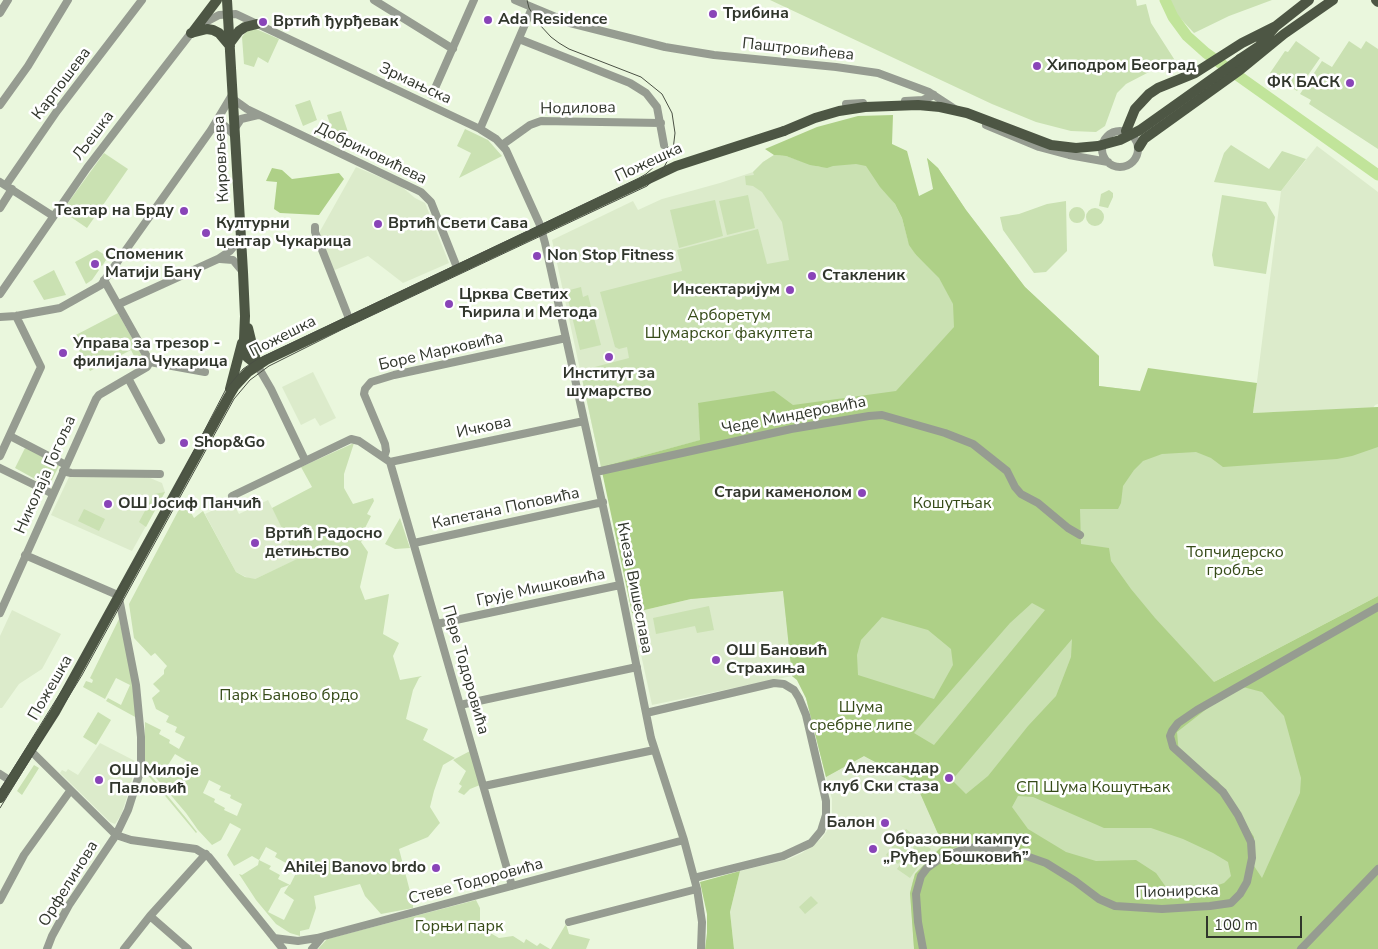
<!DOCTYPE html>
<meta charset="utf-8">
<style>
body{margin:0}
#map{position:relative;width:1378px;height:949px;overflow:hidden;background:#eaf7dd;font-family:"Nunito Sans",sans-serif}
canvas{display:block}
.scale{position:absolute;left:1206px;top:916px;width:96px;height:22px;box-sizing:border-box;border:2px solid #31362c;border-top:0;padding-left:6px;font-size:15px;line-height:18px;white-space:nowrap;color:#31362c;-webkit-text-stroke:4px #fff;paint-order:stroke}
</style>
<div id="map">
<canvas width="1378" height="949"></canvas>
<div class="scale">100 m</div>
</div>
<script>
const g = document.querySelector('canvas').getContext('2d');
g.lineJoin = 'round';
function paint(path, color) { g.fillStyle = color; g.fill(path, 'evenodd'); }
const poly = rows => new Path2D(rows.map(r => 'M' + r).join(''));
function trace(path, color, width, dash) { g.strokeStyle = color; g.lineWidth = width; g.lineCap = dash ? 'butt' : 'round'; g.setLineDash(dash || []); g.stroke(path); }
function drawText(font, color, halo, rows, align = 'center') {
  g.font = font + ' "Nunito Sans",sans-serif'; g.lineWidth = 5; g.setLineDash([]); g.textBaseline = 'middle'; g.strokeStyle = halo; g.fillStyle = color; for (const [text, x, y, turn = 0] of rows) {
    g.save(); g.translate(x, y); g.rotate((+turn || 0) * Math.PI / 180); g.textAlign = isNaN(turn) ? turn : align; if (halo) g.strokeText(text, 0, 0); g.fillText(text, 0, 0); g.restore();
  }
}
paint(poly([
 [1317,146,1378,192,1378,404,1375,405,1373,408,1253,413,1281,191],
 [774,155,874,179,601,467,552,240,633,201,638,210,662,199,720,183,753,172,763,162],
 [356,167,401,186,415,198,425,203,449,263,403,283,368,256,330,272,319,233],
 [313,372,336,418,320,426,315,418,301,425,282,387],
 [69,477,144,477,150,478,162,483,165,492,132,551,51,515],
 [268,500,298,559,255,579,250,579,236,572,205,514,232,501,239,514],
 [783,591,792,676,652,705,632,613,691,599],
 [12,610,61,634,42,669,19,684,2,708,0,708,0,636],
 [100,743,135,761,131,784,125,803,121,815,115,824,110,822,60,773,62,770,66,772,68,769,78,775],
 [864,756,916,784,943,845,915,874,912,883,910,893,914,949,734,949,730,912,740,871,789,859,802,853,822,838,827,831,832,814,832,799,826,777]
]), '#dcebcb');
paint(poly([
 [770,0,1136,0,1137,6,1146,4,1151,23,1176,62,1151,71,1126,84,1117,93,1105,126,1096,132,1071,131,1036,122,992,104],
 [1167,0,1272,0,1229,16,1194,33,1168,5],
 [256,29,279,39,268,63,258,57,254,67,244,64,242,37,247,31],
 [1296,41,1320,58,1297,91,1270,73,1285,51,1288,52],
 [1349,41,1361,49,1366,41,1378,49,1378,149,1309,104,1311,100,1300,94,1322,61,1332,67],
 [310,100,317,120,303,126,295,105],
 [341,111,348,132,334,136,327,115],
 [465,129,488,140,502,156,459,178,471,153,457,146],
 [1231,145,1269,169,1282,151,1306,159,1281,191,1214,182,1224,153],
 [104,153,128,169,87,228,62,211],
 [774,155,786,156,819,167,855,160,868,165,881,186,895,204,902,218,908,240,916,255,939,277,953,303,957,264,927,158,938,168,966,210,1025,287,1099,356,1099,386,1140,391,1253,413,1378,417,1378,596,1214,682,1378,615,1378,949,914,949,910,893,912,883,915,874,943,845,916,784,864,756,826,777,806,698,797,680,792,676,783,591,691,599,875,407,698,403,701,440,601,467,580,369,591,368,629,358,627,347,619,349,615,347,600,292,682,271,677,250,758,229,767,264,789,260,782,222,762,192,753,186,746,185,745,176,754,175,753,172,763,162],
 [1109,190,1113,193,1113,197,1108,208,1099,206,1101,194],
 [748,195,755,228,727,235,719,201],
 [1222,195,1266,202,1275,217,1266,274,1214,266,1212,255],
 [715,200,723,236,679,248,670,210],
 [1066,201,1067,251,1046,272,1034,273,1003,230,1000,217,1019,214,1047,204],
 '1069 215a8 8 0 1 1 16 0a8 8 0 1 1-16 0Z',
 '1086 217a9 9 0 1 1 18 0a9 9 0 1 1-18 0Z',
 [97,250,108,257,102,266,95,261,92,264,99,270,92,280,86,284,75,262],
 [54,270,66,295,44,300,33,281],
 [581,287,583,297,588,295,601,345,580,350,566,291],
 [118,313,142,356,136,360,131,350,90,371,72,337],
 [354,443,344,474,344,488,353,504,373,498,374,501,367,514,371,516,365,528,368,530,361,542,368,552,360,587,365,600,389,594,383,634,399,643,393,656,400,680,422,676,419,678,413,690,406,719,428,729,423,740,455,758,443,765,434,791,430,807,440,823,439,824,428,837,399,849,413,903,413,908,381,914,365,896,360,884,314,896,316,908,309,929,300,931,300,936,290,933,276,924,256,900,239,874,242,875,258,865,259,860,252,856,234,866,227,855,241,829,230,823,221,840,212,845,198,830,186,813,151,772,150,768,144,766,145,722,161,730,159,734,170,740,169,743,179,749,185,737,175,732,177,727,166,722,169,716,156,709,152,698,160,691,153,684,164,674,164,670,167,666,155,653,151,656,134,638,129,604,184,500,194,518,203,511,236,572,245,577,255,579,297,559,272,508,312,487,301,467],
 [175,754,187,761,177,777,165,770],
 [209,780,221,786,219,790,231,795,230,798,242,804,237,816,224,810,225,808,214,802,215,799,203,793],
 [266,847,277,853,275,857,286,863,285,867,296,873,290,885,278,879,280,875,269,869,271,866,259,860],
 [289,885,284,893,294,900,284,920,268,912,281,888],
 [25,448,60,464,50,484,46,485,15,468],
 [165,492,146,527,139,522,154,494],
 [84,509,105,519,99,531,78,521],
 [400,518,410,548,395,549,385,544],
 [709,606,714,630,697,633,695,626,656,634,653,618],
 [119,619,135,687,137,718,106,701,108,698,121,705,130,685,116,678,105,699,83,687,86,681,92,683,93,680,90,678],
 [98,712,111,720,96,745,83,737],
 [470,751,480,785,470,789,464,795,458,792,462,786,459,784,466,771,453,760],
 [34,765,39,768,22,795,17,791],
 [148,772,186,818,197,832,196,833,146,773],
 [906,829,918,838,898,864,886,855],
 [919,840,931,849,910,878,897,869],
 [811,896,818,903,805,914,799,907],
 [476,900,480,908,480,927,499,938,513,936,524,943,526,939,537,946,540,943,550,949,318,949,327,939],
 [566,924,569,934,590,939,586,949,551,949]
]), '#cae1b2');
paint(poly([
 [893,115,892,144,907,151,919,196,933,189,927,158,938,168,966,210,1025,287,1099,356,1099,386,1140,391,1148,368,1257,383,1253,413,1378,407,1378,447,1352,456,1337,459,1223,467,1211,458,1196,452,1162,454,1143,461,1134,470,1123,486,1121,503,1118,509,1080,509,1081,544,1109,548,1111,561,1131,589,1155,618,1214,682,1378,596,1378,949,914,949,910,893,915,874,943,845,916,784,864,756,826,777,806,698,797,680,792,676,783,591,691,599,632,613,601,467,700,440,698,403,774,391,793,405,896,391,954,327,953,304,939,278,916,255,909,245,902,218,895,204,880,187,866,166,856,164,833,166,827,168,810,165,786,156,774,155,765,149,817,127,858,116],
 [1032,603,1045,610,934,745,914,733,1010,623],
 [882,617,928,630,951,649,953,665,934,699,858,675,857,655,861,640],
 [1072,639,1071,657,1056,696,1028,726,988,776,966,794,952,780],
 [1243,687,1262,692,1284,716,1301,778,1300,793,1262,878,1254,866,1254,837,1218,781,1179,754,1177,732,1218,700],
 [1018,796,1033,797,1104,828,1151,828,1183,839,1213,853,1228,862,1231,876,1224,883,1184,897,1168,890,1156,873,1136,860,1096,861,1066,852,1028,829,1012,807],
 [979,842,1011,845,1009,850,962,850,949,854,953,848],
 [272,168,282,170,292,179,339,173,344,179,319,215,280,213,274,209,277,182,266,181],
 [740,871,730,912,734,949,705,949,707,933,707,914,700,882]
]), '#aed087');
trace(poly([
 [1165,0,1173,17,1187,36,1206,53,1378,175]
]), '#c1e49a', 11);
trace(poly([
 [374,0,453,49],
 [515,0,570,23,665,47,714,55,836,67,878,73,929,92,955,109],
 [0,13,8,0],
 [519,39,630,83,646,93,657,107,664,145],
 [432,95,474,0],
 [233,99,247,109,421,192,431,202,458,270],
 [905,101,923,100,934,95],
 [846,104,863,103],
 [0,105,28,66,68,0],
 [986,125,1039,147,1069,155,1108,162],
 [235,128,241,119,258,115],
 [480,129,532,8],
 [211,130,219,126,225,126,235,136],
 '1102 149a18 18 0 1 1 36 0a18 18 0 1 1-36 0Z',
 [502,145,530,125,541,121,661,123],
 [0,182,53,216],
 [6,185,57,111,142,0],
 [0,208,12,189],
 [315,227,315,232,350,321],
 [220,259,233,260,243,272],
 [104,280,150,362],
 [0,294,87,168,126,117,191,33,204,23,219,15,236,14,480,129,496,139,506,150,540,225,545,243,619,579,651,738,684,840,697,889,702,922,701,949],
 [119,304,218,259,230,251,241,238],
 [0,317,16,316,60,308,101,285,211,130,232,95],
 [150,362,205,372],
 [257,365,271,389,305,460],
 [128,378,161,440],
 [10,436,66,465],
 [0,456,41,367,16,316],
 [384,457,386,451,385,444,364,394,365,389,371,382,394,375,566,338],
 [390,462,584,421],
 [0,468,53,494],
 [63,471,71,473,160,474],
 [596,472,791,429,869,416,882,415,945,433,973,444,1007,471,1015,487,1021,494,1038,503,1068,528,1080,535],
 [232,496,351,439,359,441,390,462,512,886],
 [414,543,603,502],
 [25,555,120,596],
 [0,613,96,399,99,395,147,367,150,362],
 [437,624,620,585],
 [460,705,637,667],
 [646,713,774,683,784,684,794,690,799,698,806,715,826,801,826,815,821,831,811,843,783,856,694,878],
 [31,751,116,835,131,840,196,849,209,857,283,949],
 [0,774,11,781],
 [484,786,654,750],
 [0,900,24,855,70,791],
 [150,916,188,949],
 [569,922,697,889],
 [274,938,298,941,317,938,684,840],
 [47,949,52,936,69,905,116,835,128,810,141,769,141,737,136,685,119,598],
 [124,949,150,916,206,854],
 [312,949,322,937],
 [923,949,918,922,916,894,921,876,927,868,941,858,962,850,975,847,1009,850,1046,863,1075,881,1099,899,1115,906,1162,909,1210,906,1231,903,1240,894,1247,882,1252,858,1251,842,1238,815,1223,792,1173,747,1170,736,1172,731,1178,723,1197,710,1378,607],
 [1301,949,1378,869]
]), '#969c91', 8);
trace(poly([
 [227,0,243,272,245,316,244,339,247,357,257,365],
 [1376,0,1378,2],
 [191,33,207,29,213,30,219,33,230,46],
 [192,33,217,0],
 [230,43,239,31,245,27,257,24],
 [1261,43,1276,26,1309,0],
 [1240,59,1267,41],
 [1126,131,1135,109,1149,94,1158,88,1195,73,1242,43,1276,26],
 [1139,147,1144,139,1240,70,1284,34,1333,0],
 [248,328,257,365],
 [230,389,242,343],
 [0,798,55,712,229,396,235,386,248,372,266,360,676,166,784,131]
]), '#4d5644', 10);
trace(poly([
 [0,790,74,671,174,489,226,389,243,369,256,360,639,178,646,174,656,165,668,147],
 [0,808,82,675,234,399,250,380,269,366,343,329,647,186,661,173,673,150,675,133,672,113,662,94,641,77,569,49,559,43,551,37,539,24,529,8,527,0]
]), '#4a5044', 1);
trace(poly([
 [784,131,815,118,839,111,865,107,918,105,940,107,967,113,1051,145,1076,148,1098,146,1120,140,1140,130,1240,59]
]), '#4d5644', 10);
for (const [x, y, r, color] of [
 [713,14,5,"#8944b8"],
 [488,20,5,"#8944b8"],
 [263,22,5,"#8944b8"],
 [1037,66,5,"#8944b8"],
 [1350,83,5,"#8944b8"],
 [184,211,5,"#8944b8"],
 [378,224,5,"#8944b8"],
 [206,233,5,"#8944b8"],
 [537,256,5,"#8944b8"],
 [95,264,5,"#8944b8"],
 [812,276,5,"#8944b8"],
 [790,290,5,"#8944b8"],
 [449,304,5,"#8944b8"],
 [63,353,5,"#8944b8"],
 [609,357,5,"#8944b8"],
 [184,443,5,"#8944b8"],
 [862,493,5,"#8944b8"],
 [108,504,5,"#8944b8"],
 [255,543,5,"#8944b8"],
 [716,660,5,"#8944b8"],
 [949,778,5,"#8944b8"],
 [99,780,5,"#8944b8"],
 [885,823,5,"#8944b8"],
 [873,849,5,"#8944b8"],
 [436,868,5,"#8944b8"]
]) { const dot = new Path2D(); dot.arc(x, y, r, 0, 2 * Math.PI); g.fillStyle = color; g.fill(dot); trace(dot, '#fff', 2); }
drawText('bold 16px', '#31362c', '#fff', [
 ["Трибина",723,14],
 ["Ada Residence",498,20],
 ["Вртић ђурђевак",273,22],
 ["Хиподром Београд",1047,66],
 ["ФК БАСК",1340,83,"right"],
 ["Театар на Брду",174,211,"right"],
 ["Културни",216,224],
 ["центар Чукарица",216,242],
 ["Вртић Свети Сава",388,224],
 ["Споменик",105,255],
 ["Матији Бану",105,273],
 ["Non Stop Fitness",547,256],
 ["Стакленик",822,276],
 ["Инсектаријум",780,290,"right"],
 ["Црква Светих",459,295],
 ["Ћирила и Метода",459,313],
 ["Управа за трезор -",73,344],
 ["филијала Чукарица",73,362],
 ["Институт за",609,374,"center"],
 ["шумарство",609,392,"center"],
 ["Shop&Go",194,443],
 ["Стари каменолом",852,493,"right"],
 ["ОШ Јосиф Панчић",118,504],
 ["Вртић Радосно",265,534],
 ["детињство",265,552],
 ["ОШ Бановић",726,651],
 ["Страхиња",726,669],
 ["Александар",939,769,"right"],
 ["клуб Ски стаза",939,787,"right"],
 ["ОШ Милоје",109,771],
 ["Павловић",109,789],
 ["Балон",875,823,"right"],
 ["Образовни кампус",883,840],
 ["„Руђер Бошковић”",883,858],
 ["Ahilej Banovo brdo",426,868,"right"]
], 'left');
drawText('16px', '#31362c', '#fff', [
 ["Паштровићева",798,50,6],
 ["Карпошева",62,84,-53],
 ["Зрмањска",415,84,25],
 ["Нодилова",578,109,-1],
 ["Љешка",94,136,-53],
 ["Добриновићева",371,154,26],
 ["Кировљева",222,159,-93],
 ["Пожешка",649,163,-25],
 ["Пожешка",283,337,-27],
 ["Боре Марковића",441,352,-13],
 ["Чеде Миндеровића",794,416,-11],
 ["Ичкова",484,428,-12],
 ["Николаја Гогоља",46,475,-66],
 ["Капетана Поповића",506,509,-12],
 ["Грује Мишковића",541,588,-12],
 ["Кнеза Вишеслава",634,588,79],
 ["Пере Тодоровића",465,670,74],
 ["Пожешка",51,688,-60],
 ["Стеве Тодоровића",476,882,-15],
 ["Орфелинова",69,884,-58],
 ["Пионирска",1177,892,-2]
]);
drawText('16px', '#364b18', '#fff', [
 ["Арборетум",729,316],
 ["Шумарског факултета",729,334],
 ["Кошутњак",952,504],
 ["Топчидерско",1235,553],
 ["гробље",1235,571],
 ["Парк Баново брдо",289,696],
 ["Шума",861,708],
 ["сребрне липе",861,726],
 ["СП Шума Кошутњак",1093,788],
 ["Горњи парк",459,927]
]);
</script>
